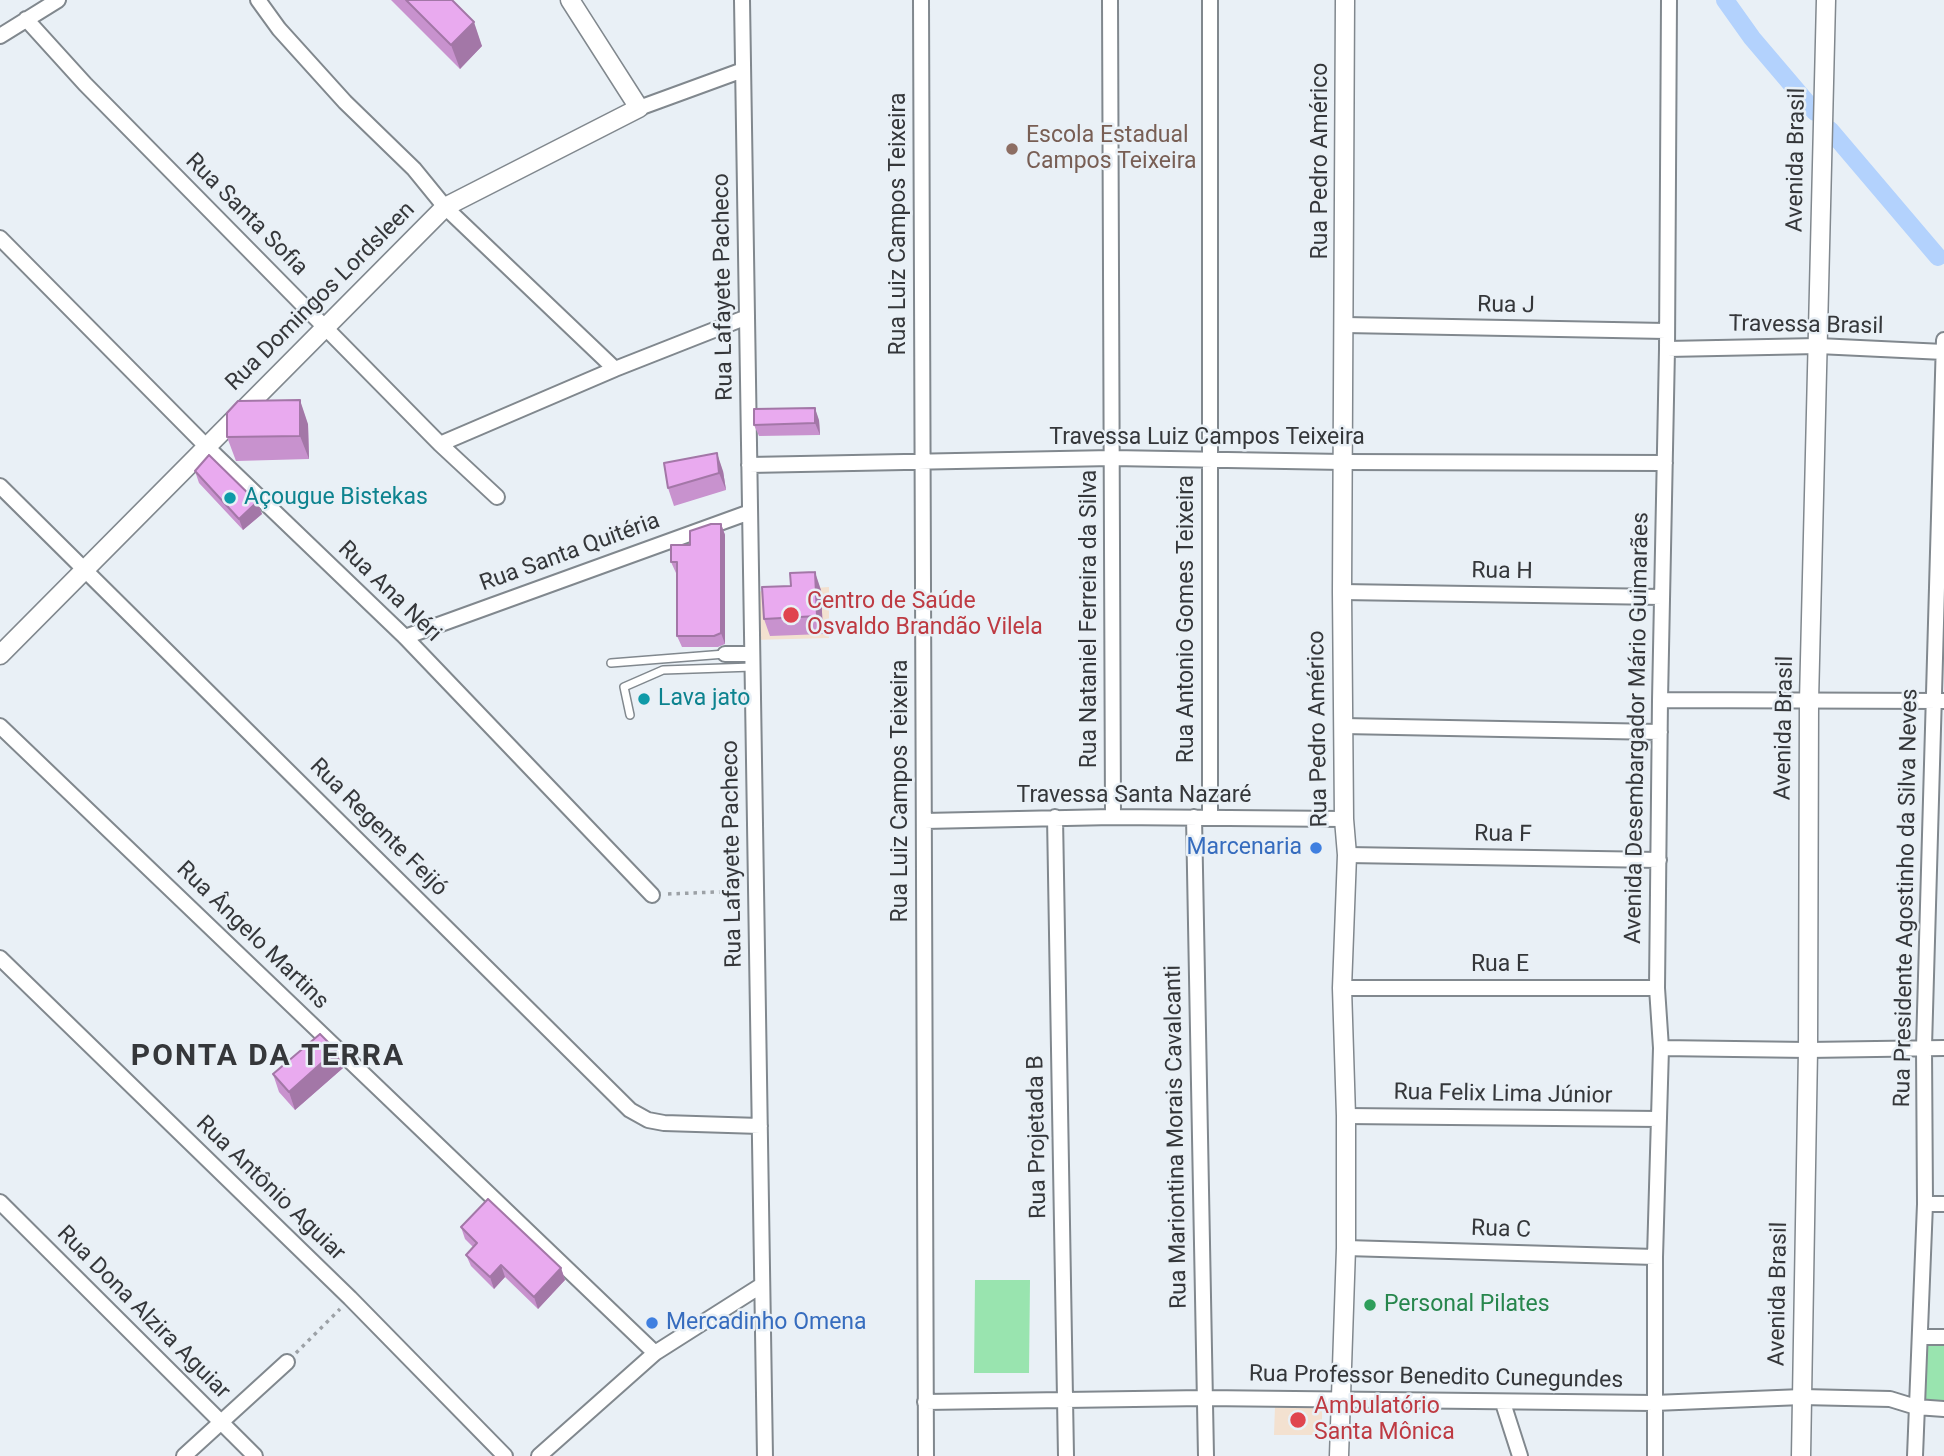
<!DOCTYPE html>
<meta charset="utf-8">
<style>
body{margin:0}
canvas{display:block;background:#e9f0f6}
</style>
<canvas width="1944" height="1456"></canvas>
<script>
const g = document.querySelector('canvas').getContext('2d');
g.lineJoin = 'round';
function paint(path, color) { g.fillStyle = color; g.fill(path, 'evenodd'); }
const poly = rows => new Path2D(rows.map(r => 'M' + r).join(''));
function trace(path, color, width, dash) { g.strokeStyle = color; g.lineWidth = width; g.lineCap = dash ? 'butt' : 'round'; g.setLineDash(dash || []); g.stroke(path); }
function drawText(font, color, halo, rows, align = 'center') {
  g.font = font + ' Roboto,sans-serif'; g.lineWidth = 5; g.setLineDash([]); g.textBaseline = 'middle'; g.strokeStyle = halo; g.fillStyle = color; for (const [text, x, y, turn = 0] of rows) {
    g.save(); g.translate(x, y); g.rotate((+turn || 0) * Math.PI / 180); g.textAlign = isNaN(turn) ? turn : align; if (halo) g.strokeText(text, 0, 0); g.fillText(text, 0, 0); g.restore();
  }
}
paint(poly([
 [829,587,829,638,753,640,752,592],
 [1275,1405,1322,1405,1322,1435,1274,1435]
]), '#f3e1d0');
paint(poly([
 [975,1280,1030,1280,1029,1373,974,1373],
 [1920,1337,1944,1337,1944,1409,1916,1407]
]), '#99e4af');
trace(poly([
 [1725,0,1752,38,1815,112],
 [1830,130,1938,257]
]), '#b3d2fd', 18);
const service = poly([
 [611,663,725,654],
 [630,715,624,687,663,670,753,667]
]);
const minor = poly([
 [258,0,279,29,345,102,414,169,445,207,615,369],
 [742,0,765,1456],
 [921,0,926,1456],
 [1110,0,1113,817],
 [26,19,85,84,440,444,497,497],
 [0,36,58,0],
 [639,108,743,70],
 [0,238,207,447,405,637,652,895],
 [1345,325,1666,331],
 [1667,349,1818,346,1944,352],
 [440,444,615,369,747,317],
 [749,465,1112,458,1343,462,1665,463],
 [0,486,630,1110,648,1120,664,1123,760,1126],
 [1342,592,1662,597],
 [405,637,750,512],
 [725,654,752,654],
 [1660,700,1943,701],
 [0,726,655,1353],
 [1343,726,1660,732],
 [1055,817,1066,1456],
 [1194,817,1206,1456],
 [1210,817,1210,0],
 [924,821,1113,817,1344,819],
 [1347,855,1659,860],
 [0,958,350,1298,505,1456],
 [1342,988,1657,988],
 [1661,1048,1808,1050,1944,1048],
 [1346,1116,1659,1119],
 [0,1202,255,1456],
 [1925,1204,1944,1204],
 [1346,1248,1655,1257],
 [1920,1337,1944,1337],
 [925,1402,1204,1398,1654,1403,1802,1397,1890,1399,1916,1407,1944,1409],
 [1503,1403,1520,1456],
 [184,1456,287,1362],
 [539,1456,655,1353,762,1285],
 [1655,1456,1655,1257,1661,1048,1657,988,1660,700,1667,349,1669,0],
 [1915,1456,1925,1204,1924,1047,1944,340]
]);
const tertiary = poly([
 [0,655,445,207,639,108,570,0],
 [1339,1456,1346,1248,1346,1116,1342,988,1347,855,1344,819,1342,592,1345,0],
 [1801,1456,1808,1050,1809,701,1826,0]
]);
trace(service, '#81888e', 10);
trace(minor, '#81888e', 18);
trace(tertiary, '#81888e', 21);
trace(poly([
 [668,894,740,891],
 [296,1353,340,1309]
]), '#9ca1a6', 3.5, [3.5, 5]);
trace(service, '#fff', 7);
trace(minor, '#fff', 14);
trace(tertiary, '#fff', 18);
paint(poly([
 [391,0,452,0,482,46,460,69],
 [819,420,820,435,759,436,754,425],
 [308,424,309,459,236,461,227,437],
 [195,471,257,502,262,514,243,530,199,483],
 [723,471,726,490,674,506,668,488],
 [721,524,725,535,725,644,718,647,682,647,677,636,677,573,676,573,671,562,690,545],
 [821,590,823,634,770,636,764,619],
 [336,1050,343,1068,295,1110,279,1092,273,1074],
 [461,1227,561,1268,565,1280,538,1309,505,1277,494,1289,471,1266,466,1255,473,1247,465,1239]
]), '#c892ce');
paint(poly([
 [474,22,482,46,460,69,451,45],
 [300,400,308,424,309,459,300,436],
 [815,408,819,420,820,435,815,423],
 [717,453,723,471,726,490,719,473],
 [257,502,262,514,243,530,239,519],
 [721,524,725,535,725,644,721,633],
 [815,572,821,590,823,634,817,616],
 [336,1050,343,1068,295,1110,289,1092],
 [501,1265,505,1277,494,1289,490,1277],
 [561,1268,565,1280,538,1309,534,1297]
]), '#a377a7');
const building = poly([
 [406,0,452,0,474,22,451,45,406,0],
 [300,400,300,436,227,437,227,413,238,401,300,400],
 [815,408,815,423,754,425,754,409,815,408],
 [717,453,719,473,668,488,664,463,717,453],
 [209,455,257,502,239,519,195,471,209,455],
 [711,524,721,524,721,633,714,636,677,636,677,562,671,562,671,545,690,545,690,531,711,524],
 [815,572,817,616,764,619,762,587,791,586,790,573,815,572],
 [320,1034,336,1050,289,1092,273,1074,320,1034],
 [488,1199,561,1268,534,1297,501,1265,490,1277,466,1255,477,1243,461,1227,488,1199]
]);
paint(building, '#e9aaef');
trace(building, '#a377a7', 2);
for (const [x, y, r, color] of [
 [1012,149,7,"#8d6e63"],
 [230,498,7,"#0f9aa8"],
 [791,615,9,"#e0444e"],
 [644,699,7,"#0f9aa8"],
 [1316,848,7,"#3f7fe0"],
 [1370,1305,7,"#2e9e5b"],
 [652,1323,7,"#3f7fe0"],
 [1298,1420,9,"#e0444e"]
]) { const dot = new Path2D(); dot.arc(x, y, r, 0, 2 * Math.PI); g.fillStyle = color; g.fill(dot); trace(dot, '#e9f0f6', 2.5); }
drawText('23px', '#785e54', '#e9f0f6', [
 ["Escola Estadual",1026,136],
 ["Campos Teixeira",1026,162]
], 'left');
drawText('23px', '#35373a', '#e9f0f6', [
 ["Avenida Brasil",1797,160,-89],
 ["Rua Pedro Américo",1321,161,-90],
 ["Rua Santa Sofia",246,215,45],
 ["Rua Luiz Campos Teixeira",899,224,-90],
 ["Rua Lafayete Pacheco",724,287,-91],
 ["Rua Domingos Lordsleen",321,297,-45],
 ["Rua J",1506,306,1],
 ["Travessa Brasil",1806,326,1],
 ["Travessa Luiz Campos Teixeira",1207,438],
 ["Rua Santa Quitéria",570,553,-20],
 ["Rua H",1502,572,1],
 ["Rua Ana Néri",389,592,44],
 ["Rua Nataniel Ferreira da Silva",1090,619,-90],
 ["Rua Antonio Gomes Teixeira",1187,619,-90],
 ["Avenida Desembargador Mário Guimarães",1638,728,-89],
 ["Avenida Brasil",1785,728,-89],
 ["Rua Pedro Américo",1319,729,-91],
 ["Rua Luiz Campos Teixeira",901,791,-90],
 ["Travessa Santa Nazaré",1134,796],
 ["Rua Regente Feijó",378,828,45],
 ["Rua F",1503,835,1],
 ["Rua Lafayete Pacheco",733,854,-91],
 ["Rua Presidente Agostinho da Silva Neves",1907,898,-89],
 ["Rua Ângelo Martins",252,936,44],
 ["Rua E",1500,965],
 ["Rua Felix Lima Júnior",1503,1095,1],
 ["Rua Projetada B",1038,1137,-91],
 ["Rua Mariontina Morais Cavalcanti",1177,1137,-91],
 ["Rua Antônio Aguiar",270,1189,44],
 ["Rua C",1501,1230,2],
 ["Avenida Brasil",1779,1294,-89],
 ["Rua Dona Alzira Aguiar",143,1313,45],
 ["Rua Professor Benedito Cunegundes",1436,1378,1]
]);
drawText('23px', '#0d838f', '#e9f0f6', [
 ["Açougue Bistekas",244,498],
 ["Lava jato",658,699]
], 'left');
drawText('23px', '#be3a42', '#e9f0f6', [
 ["Centro de Saúde",807,602],
 ["Osvaldo Brandão Vilela",807,628],
 ["Ambulatório",1314,1407],
 ["Santa Mônica",1314,1433]
], 'left');
drawText('23px', '#366cbe', '#e9f0f6', [
 ["Marcenaria",1302,848],
 ["Mercadinho Omena",666,1323,"left"]
], 'right');
drawText('23px', '#27864d', '#e9f0f6', [
 ["Personal Pilates",1384,1305]
], 'left');
g.letterSpacing = '2px';
drawText('bold 30px', '#35373a', '#e9f0f6', [
 ["PONTA DA TERRA",268,1057]
]);
g.letterSpacing = '0px';
</script>
